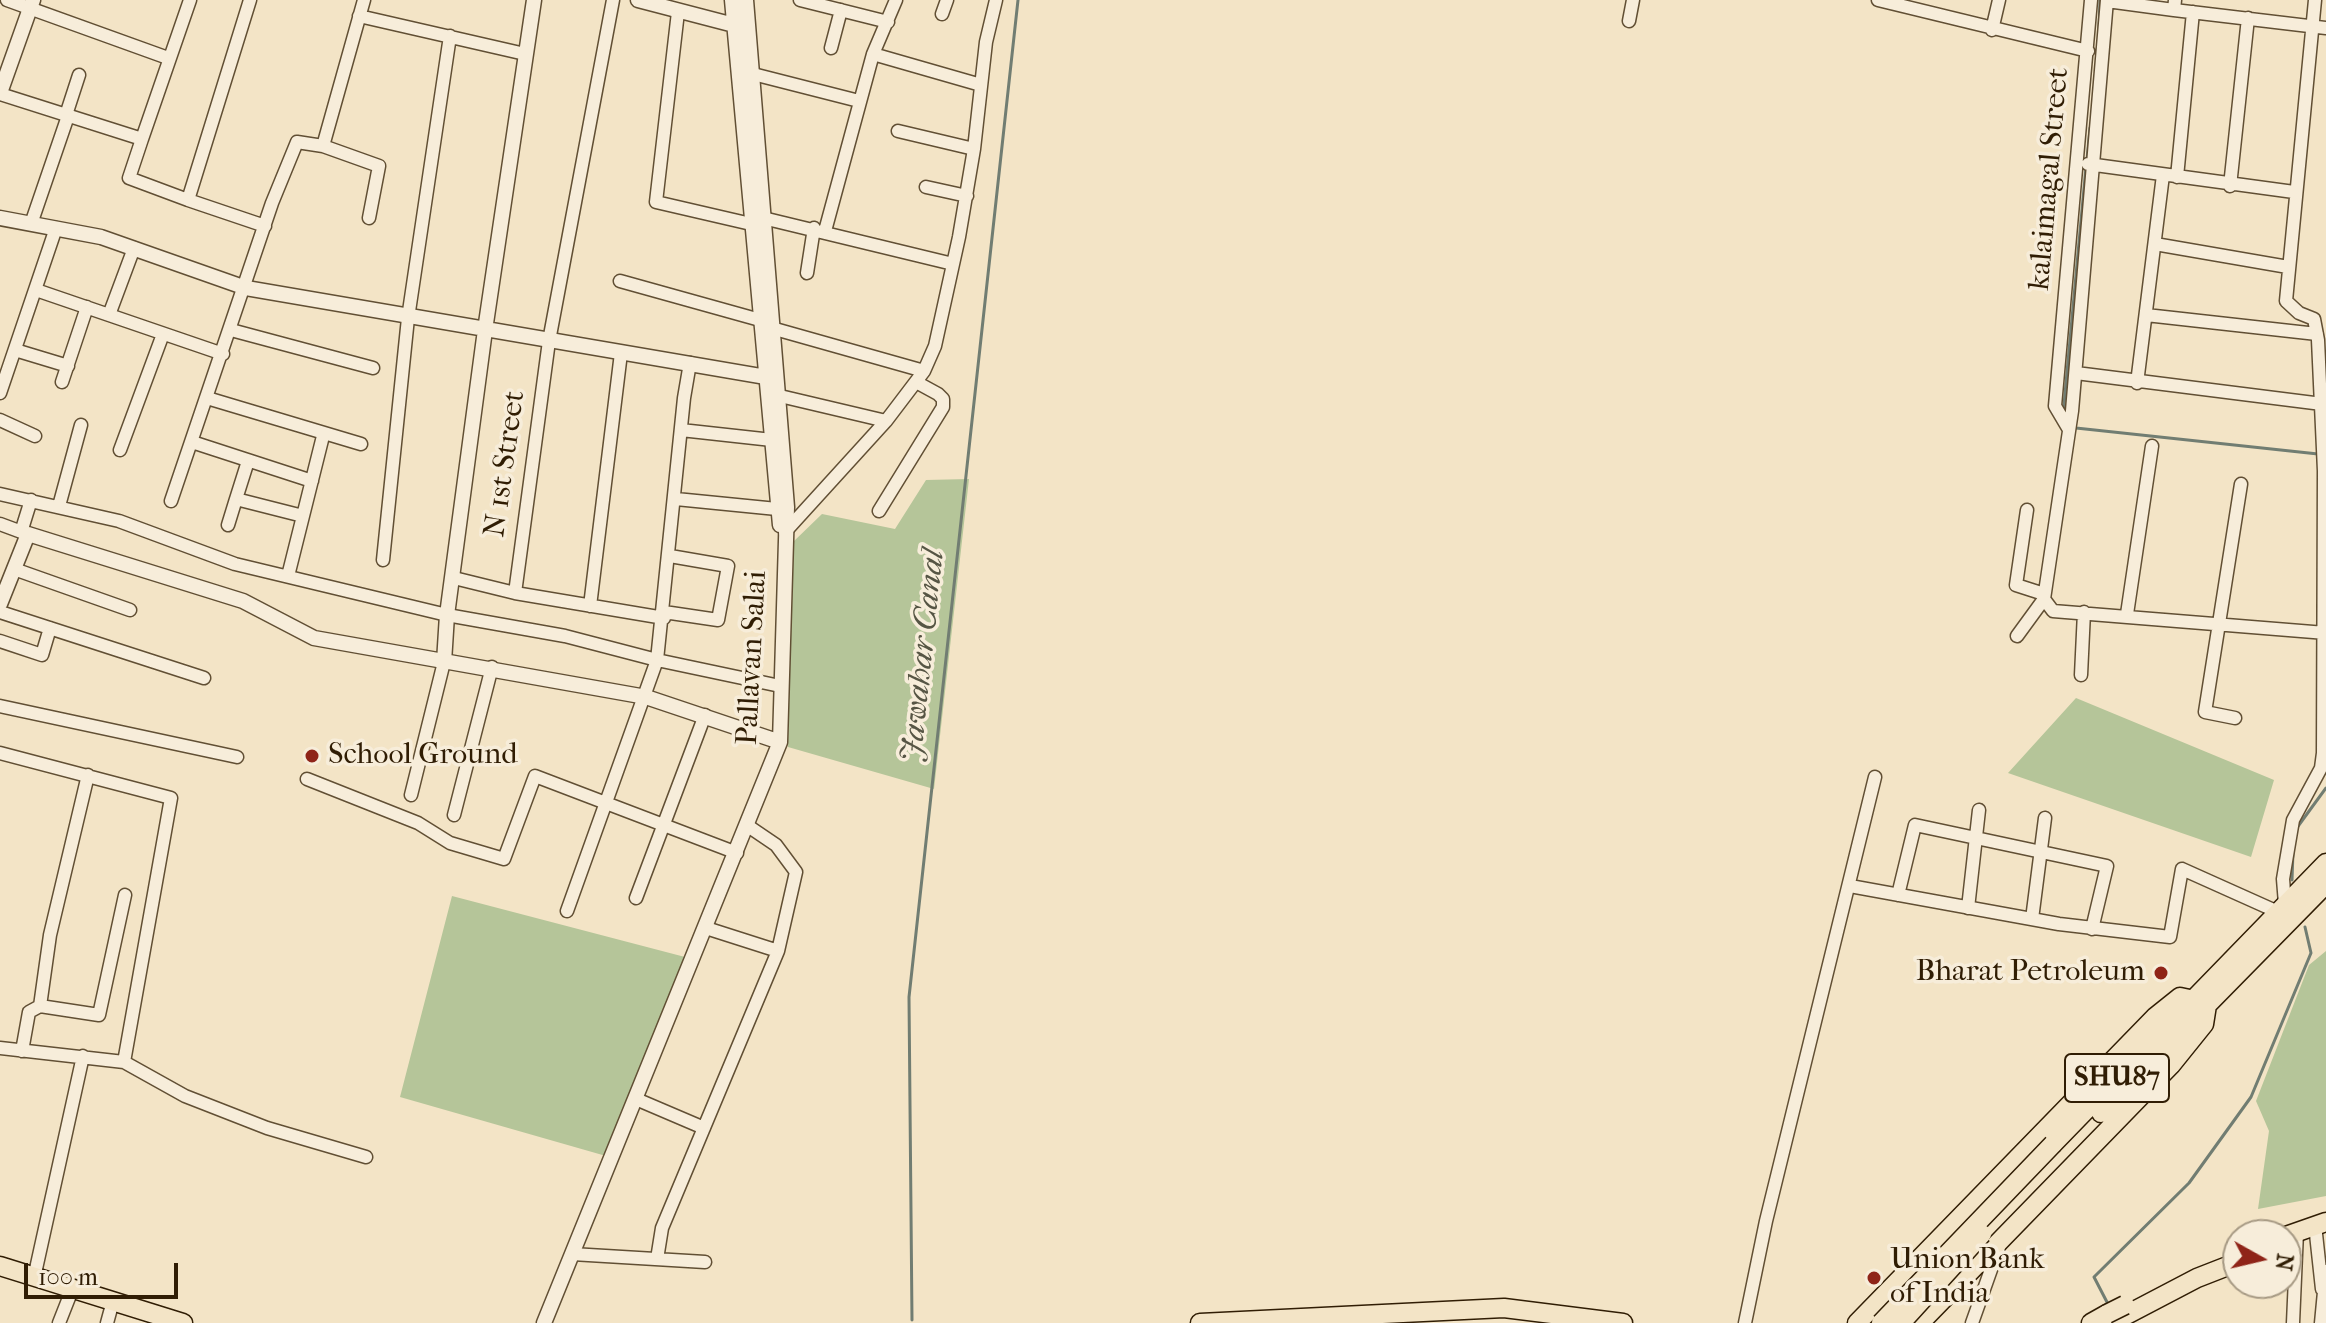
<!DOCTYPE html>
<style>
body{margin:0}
#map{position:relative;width:2326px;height:1323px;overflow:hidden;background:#f3e4c6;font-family:"IM FELL French Canon",serif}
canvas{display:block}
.north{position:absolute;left:2222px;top:1219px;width:80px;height:80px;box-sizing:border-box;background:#f7edda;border:2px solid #a79a84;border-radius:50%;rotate:98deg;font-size:22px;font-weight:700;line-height:32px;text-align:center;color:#301d04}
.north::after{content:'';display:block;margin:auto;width:28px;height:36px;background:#8f2418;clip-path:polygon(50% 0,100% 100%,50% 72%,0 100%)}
.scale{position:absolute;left:24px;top:1263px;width:154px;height:36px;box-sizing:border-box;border:4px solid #301d04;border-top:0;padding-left:10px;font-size:24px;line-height:28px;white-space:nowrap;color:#301d04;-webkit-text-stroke:6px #f7edda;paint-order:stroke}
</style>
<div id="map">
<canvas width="2326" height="1323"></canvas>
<div class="north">N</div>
<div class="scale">100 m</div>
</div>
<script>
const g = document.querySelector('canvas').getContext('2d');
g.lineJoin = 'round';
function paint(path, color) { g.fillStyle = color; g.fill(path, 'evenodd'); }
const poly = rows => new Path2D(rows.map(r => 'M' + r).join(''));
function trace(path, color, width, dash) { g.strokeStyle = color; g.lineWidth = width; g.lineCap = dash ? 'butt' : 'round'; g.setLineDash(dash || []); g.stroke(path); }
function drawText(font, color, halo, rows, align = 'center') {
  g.font = font + ' "IM FELL French Canon",serif'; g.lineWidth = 7; g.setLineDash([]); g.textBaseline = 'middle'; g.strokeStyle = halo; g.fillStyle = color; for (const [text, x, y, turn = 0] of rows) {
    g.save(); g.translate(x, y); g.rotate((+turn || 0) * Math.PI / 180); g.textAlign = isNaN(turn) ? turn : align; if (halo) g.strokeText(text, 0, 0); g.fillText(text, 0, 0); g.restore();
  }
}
paint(poly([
 [969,479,934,789,788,747,793,542,822,514,895,529,926,480],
 [2076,698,2274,780,2251,857,2008,773],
 [452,896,685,957,606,1156,400,1097],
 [2326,951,2326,1196,2258,1209,2269,1131,2256,1101,2309,965]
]), '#b5c599');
trace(poly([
 [2099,28,2100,0],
 [2087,160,2090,128],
 [2067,410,2064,405,2086,167],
 [2074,424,2076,428,2318,454],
 [2296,829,2326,788],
 [2292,880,2293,851],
 [2109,1306,2094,1277,2189,1183,2251,1097,2311,953,2305,927],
 [912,1320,909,997,1018,0]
]), '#717d72', 3);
const minor = poly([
 [7,0,168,58],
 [800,0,888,22],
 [1878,0,2088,51],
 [2107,1,2174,10,2175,0],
 [2174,10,2326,28],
 [678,12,656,202,751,224],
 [942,14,947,0],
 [359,16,525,54],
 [1629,21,1633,0],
 [1992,30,1999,0],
 [831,48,841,10],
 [873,54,981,85],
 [753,74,859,101],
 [0,94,142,139,190,0],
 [66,115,79,75],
 [898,131,974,149],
 [142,139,129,178,188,200,250,0],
 [323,146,379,166,369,218],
 [2088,164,2294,192],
 [2177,177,2193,12],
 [2230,186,2248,18],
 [926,187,967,196],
 [188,200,265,226],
 [763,218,953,264],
 [31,224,68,116],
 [825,231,873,54,896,0],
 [2155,244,2288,267],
 [807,273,814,228],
 [620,281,760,320],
 [36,290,223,354],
 [109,315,134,248],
 [2146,315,2317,334],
 [775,329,924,371],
 [231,330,373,368],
 [15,350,68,366],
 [2076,373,2322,404],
 [62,382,87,307],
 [2137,383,2163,175],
 [0,393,56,228],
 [780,396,886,421],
 [207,398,361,444],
 [0,420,35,436],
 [2068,428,2055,406,2091,0],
 [681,430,772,440],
 [192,442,312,481],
 [120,450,163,334],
 [248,461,236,499,303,516],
 [0,494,119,521,235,564,447,615,565,636,657,660,780,686],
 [676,499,777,509],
 [171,501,272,203,297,142,323,146,364,0],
 [59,506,81,425],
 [2027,510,2016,585,2044,594],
 [879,511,943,407,943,399,938,394,916,382],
 [0,524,27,534],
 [228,525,236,499],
 [22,529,31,500],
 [785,532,886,421,924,371,935,346,959,237,974,149,986,42,996,0],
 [383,560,408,318,450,36],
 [14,569,130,610],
 [288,576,323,436],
 [454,578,515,593,664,618],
 [515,593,549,341,613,0],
 [2044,599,2053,611,2326,633],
 [590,606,621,353],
 [0,612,204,678],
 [664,612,718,620,728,566,670,556],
 [2127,614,2152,446],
 [2017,636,2044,599,2072,411,2107,0],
 [0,641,42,655,50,628],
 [2081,675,2084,612],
 [0,706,237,757],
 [2235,718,2205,712,2241,484],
 [0,753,171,798,124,1062],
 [307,779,418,823,450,843,504,859,535,776,737,853],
 [411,795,444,662],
 [454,815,492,667],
 [1850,886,2059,924,2170,937,2182,869,2278,912],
 [1898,895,1915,825,2107,866,2092,929],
 [636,898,705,715],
 [2285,904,2283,879,2293,820,2321,768,2323,753,2324,471,2318,340,2314,319,2299,313,2286,301,2315,0],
 [1968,908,1979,810],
 [567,911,657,660,684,398,690,363],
 [2032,919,2045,818],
 [706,928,778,951],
 [40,1006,50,935,88,775],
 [0,1048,124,1062,185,1096,267,1128,366,1157],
 [22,1051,29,1012,40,1006,99,1015,125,895],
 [636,1099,704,1128],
 [2316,1234,2322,1289],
 [572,1254,705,1262],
 [657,1259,662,1228,778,951,796,872,776,845,748,826],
 [34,1278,83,1056],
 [59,1323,72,1290],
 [107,1323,113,1301],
 [1745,1323,1766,1221,1875,777],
 [1972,1323,1999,1247],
 [2293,1323,2297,1232],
 [2321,1323,2326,1271]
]);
const tertiary = poly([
 [638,0,734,25],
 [732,0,780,525],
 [0,93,33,0],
 [0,218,101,237,246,288,766,377],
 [0,604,28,534,243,601,314,638,646,697,780,742],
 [444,662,447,615,485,330,534,0],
 [544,1323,780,742,787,507,746,0]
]);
const primary = poly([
 [2101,1113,2326,884],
 [2053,1144,2326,863],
 [2286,1236,2326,1222],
 [0,1266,183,1323],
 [1200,1323,1504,1308,1623,1323],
 [1857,1323,2155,1017,2180,997,2194,1000],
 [1920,1323,2171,1065,2204,1024,2207,1005],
 [2091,1323,2107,1314],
 [2111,1323,2197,1278,2238,1262]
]);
trace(minor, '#614f34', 15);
trace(tertiary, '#614f34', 17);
trace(primary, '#301d04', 21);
trace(minor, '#f7edda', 12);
trace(tertiary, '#f7edda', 14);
trace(primary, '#f3e4c6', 18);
const primaryBridge = poly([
 [2107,1314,2125,1305],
 [1881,1323,2053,1144],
 [1901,1323,1982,1234]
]);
trace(primaryBridge, '#301d04', 21, []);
trace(primaryBridge, '#f3e4c6', 18);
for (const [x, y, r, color] of [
 [312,756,8,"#8f2418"],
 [2161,973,8,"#8f2418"],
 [1874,1278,8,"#8f2418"]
]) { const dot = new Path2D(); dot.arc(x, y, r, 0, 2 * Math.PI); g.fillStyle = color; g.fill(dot); trace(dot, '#f7edda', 3); }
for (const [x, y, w] of [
 [2117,1078,104]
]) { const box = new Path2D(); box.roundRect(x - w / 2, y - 24, w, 48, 6); g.fillStyle = '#f7edda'; g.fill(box); trace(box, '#301d04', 2); }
drawText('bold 28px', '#301d04', null, [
 ["SHU87",2117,1078]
]);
drawText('30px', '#301d04', '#f7edda', [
 ["kalaimagal Street",2050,179,-85],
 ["N 1st Street",506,464,-82],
 ["Pallavan Salai",753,658,-87]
]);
drawText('30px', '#301d04', '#f7edda', [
 ["School Ground",328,756],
 ["Bharat Petroleum",2145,973,"right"],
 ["Union Bank",1890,1261],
 ["of India",1890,1295]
], 'left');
drawText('italic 32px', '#565544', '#f7edda', [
 ["Jawahar Canal",924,656,-84]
]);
</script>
